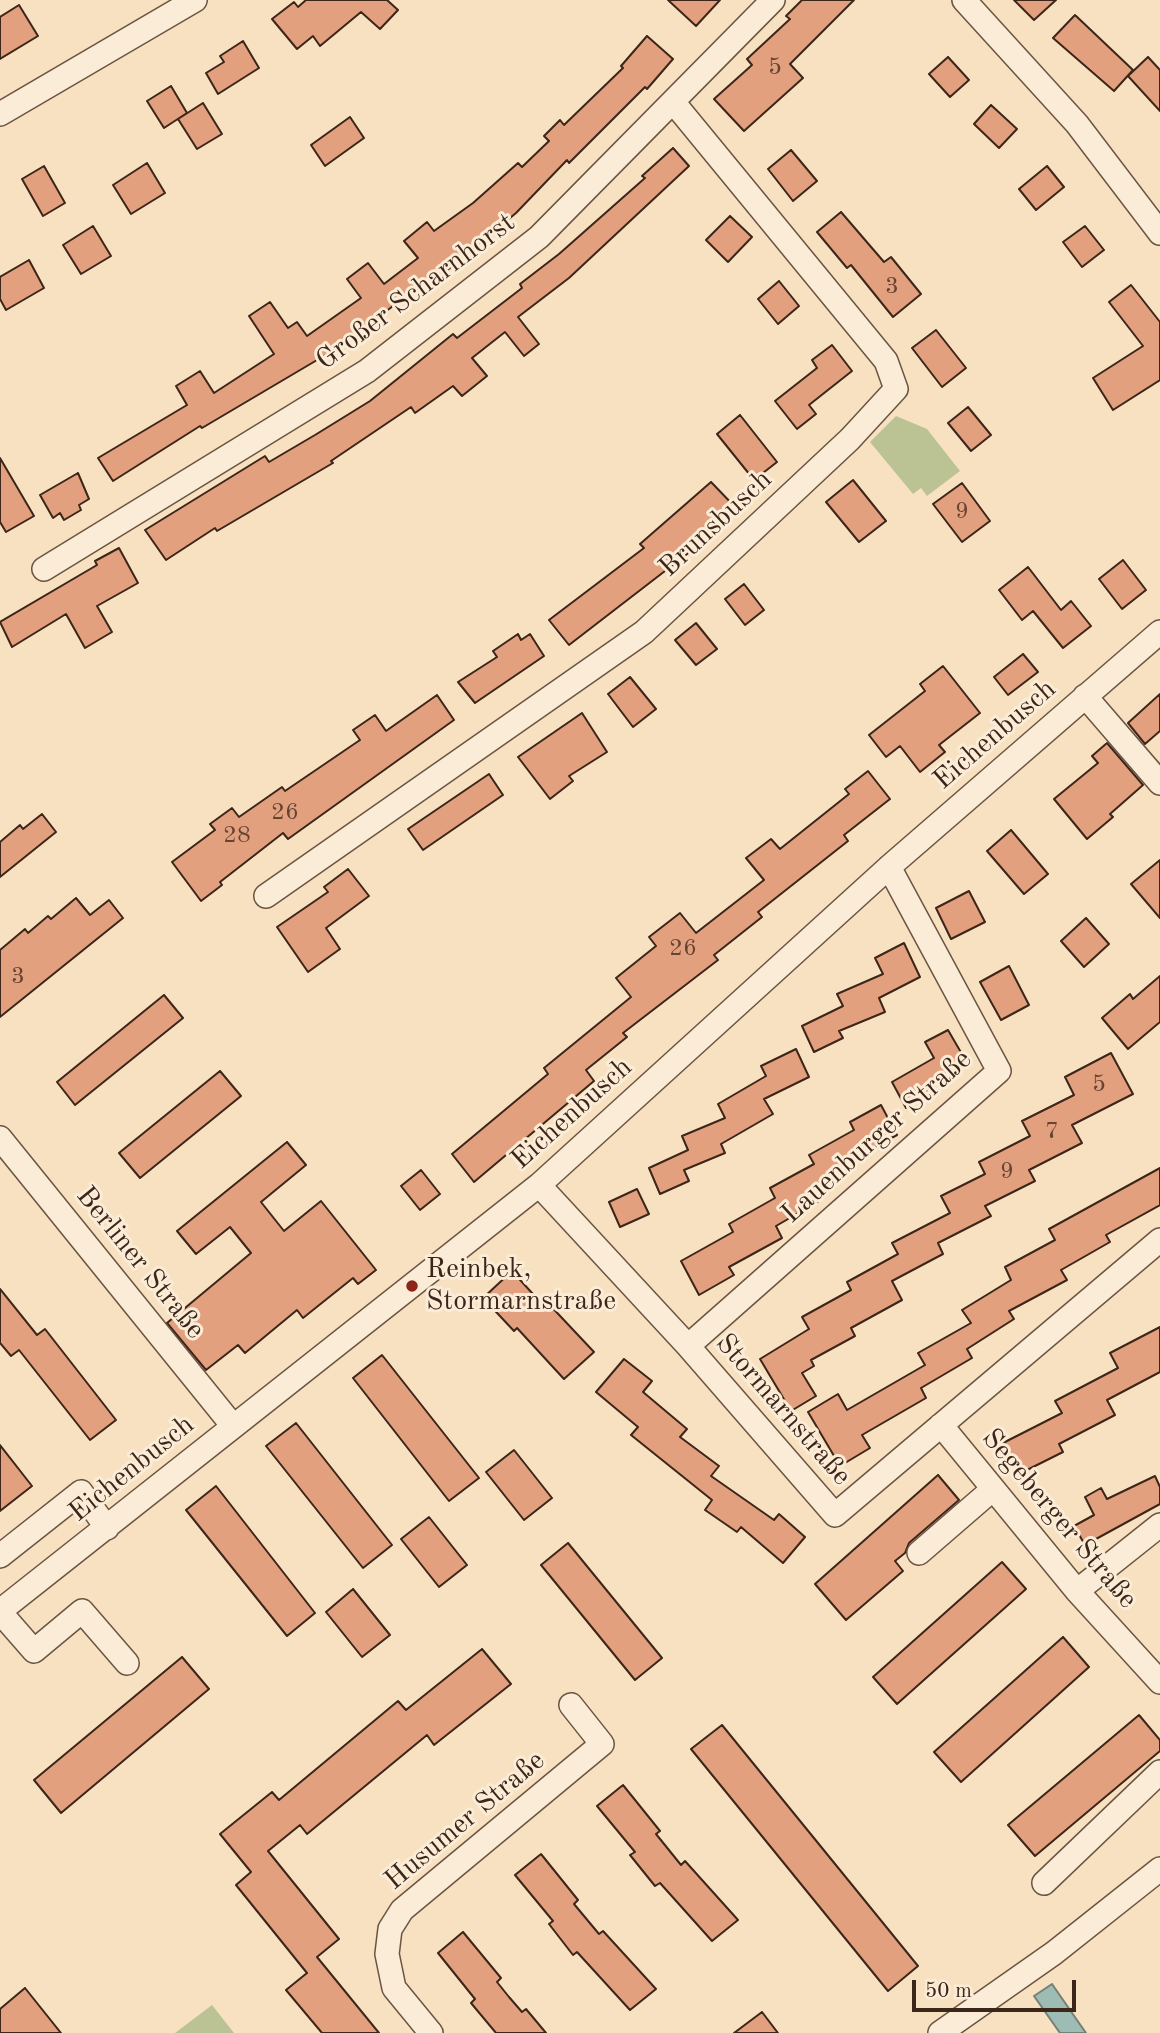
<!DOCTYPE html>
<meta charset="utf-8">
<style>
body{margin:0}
#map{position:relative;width:1160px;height:2033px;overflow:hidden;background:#f8e1c0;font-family:"Old Standard TT",serif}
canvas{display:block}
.scale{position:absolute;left:912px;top:1980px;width:164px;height:32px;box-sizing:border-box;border:4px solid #3c2519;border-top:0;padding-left:9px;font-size:21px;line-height:24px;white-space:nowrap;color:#3c2519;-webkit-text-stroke:5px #faecd6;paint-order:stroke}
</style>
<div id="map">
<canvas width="1160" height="2033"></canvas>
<div class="scale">50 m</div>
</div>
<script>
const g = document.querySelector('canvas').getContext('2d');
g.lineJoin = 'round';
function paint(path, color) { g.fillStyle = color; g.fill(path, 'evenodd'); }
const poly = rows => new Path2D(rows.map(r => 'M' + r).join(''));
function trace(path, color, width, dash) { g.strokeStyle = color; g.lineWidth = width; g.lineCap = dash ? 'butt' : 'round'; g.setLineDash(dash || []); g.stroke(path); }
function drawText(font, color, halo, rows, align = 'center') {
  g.font = font + ' "Old Standard TT",serif'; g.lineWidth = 6; g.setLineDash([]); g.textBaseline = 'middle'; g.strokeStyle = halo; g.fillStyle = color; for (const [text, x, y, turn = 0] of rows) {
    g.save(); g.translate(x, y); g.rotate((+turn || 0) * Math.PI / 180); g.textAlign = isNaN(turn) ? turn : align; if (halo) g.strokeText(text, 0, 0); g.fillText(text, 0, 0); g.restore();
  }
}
paint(poly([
 [896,416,927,429,960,471,927,496,921,488,913,494,870,442],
 [212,2005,234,2033,175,2033]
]), '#bbc394');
const water = poly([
 [1052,1984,1086,2033,1060,2033,1034,1996,1052,1984]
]);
paint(water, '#9dbdb4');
trace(water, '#768076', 2);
const building = poly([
 [306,0,387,0,398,10,380,29,361,12,320,46,313,36,297,49,272,19,294,2,298,7,306,0],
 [668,0,720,0,696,26,668,0],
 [802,0,854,0,790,64,803,78,744,131,714,99,752,65,747,59,790,19,786,16,802,0],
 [1014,0,1056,0,1034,20,1014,0],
 [19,5,38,36,0,59,0,17,19,5],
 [1075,15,1133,70,1114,91,1053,38,1075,15],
 [647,36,673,59,647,89,645,87,569,163,567,160,516,213,427,287,424,283,334,350,202,428,200,426,113,481,98,458,187,405,176,386,200,371,214,393,274,354,249,316,270,302,288,328,297,322,307,336,361,298,347,279,368,263,384,284,418,258,404,241,427,222,434,231,473,203,518,163,522,167,549,141,544,136,560,120,564,125,623,68,621,66,647,36],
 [243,41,259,68,218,94,206,73,224,62,220,56,243,41],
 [948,57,969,80,950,97,929,74,948,57],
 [1148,57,1160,70,1160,111,1128,76,1148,57],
 [171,86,187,113,164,128,147,101,171,86],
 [203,103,222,134,197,149,178,119,203,103],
 [991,105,1017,129,999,148,974,124,991,105],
 [350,117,364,138,325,166,311,145,350,117],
 [673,148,689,166,569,278,518,317,539,344,524,356,505,332,472,358,487,376,462,396,453,386,415,413,411,407,331,461,333,463,217,531,215,528,166,560,145,530,265,456,269,462,315,435,370,401,453,334,457,338,522,288,520,284,559,254,645,178,642,176,673,148],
 [791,150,817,181,793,201,768,169,791,150],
 [147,163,165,193,131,214,113,185,147,163],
 [44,166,65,203,43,216,22,179,44,166],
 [1047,166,1064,187,1036,210,1019,189,1047,166],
 [841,212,884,262,891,257,921,294,893,317,851,265,847,268,817,232,841,212],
 [730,216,752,237,728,262,706,240,730,216],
 [93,226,111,256,81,274,63,245,93,226],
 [1085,226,1104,250,1082,267,1063,242,1085,226],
 [29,260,44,288,6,310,0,299,0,277,29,260],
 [779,281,799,306,778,324,758,299,779,281],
 [1131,285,1160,322,1160,380,1113,410,1093,378,1143,346,1109,302,1131,285],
 [936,330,966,368,942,387,912,348,936,330],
 [832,345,852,371,809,405,816,414,797,429,775,401,817,368,812,360,832,345],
 [968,407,991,435,971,451,948,423,968,407],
 [740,415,777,462,754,480,717,434,740,415],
 [0,458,34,516,6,532,0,522,0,458],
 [78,473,89,499,79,505,81,510,64,520,60,513,53,518,40,495,78,473],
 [853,480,886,521,859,542,826,502,853,480],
 [711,482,736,508,700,544,569,645,549,620,644,548,640,544,711,482],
 [962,483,990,521,962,542,933,504,962,483],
 [119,548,138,583,97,606,112,632,85,648,66,614,12,647,0,622,97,565,95,561,119,548],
 [1123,560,1146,590,1122,609,1099,579,1123,560],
 [1028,567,1061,610,1071,601,1091,626,1063,648,1033,611,1022,620,999,590,1028,567],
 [744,584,764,610,745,625,725,599,744,584],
 [696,623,717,649,696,665,675,640,696,623],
 [518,634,521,640,530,634,544,656,475,703,458,682,497,657,493,651,518,634],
 [1023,654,1038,672,1008,695,994,677,1023,654],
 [943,666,980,713,939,745,945,752,920,772,900,746,886,757,869,735,925,691,920,684,943,666],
 [630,677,656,709,633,727,608,694,630,677],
 [1160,694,1160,731,1145,744,1128,723,1160,694],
 [437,695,454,720,288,839,283,833,220,882,222,885,201,901,172,862,215,830,210,824,232,808,239,817,282,787,285,791,360,740,353,730,375,715,386,731,437,695],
 [582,713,607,752,569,776,573,781,550,799,518,757,582,713],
 [1107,743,1143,785,1110,814,1113,817,1087,839,1054,799,1098,763,1092,756,1107,743],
 [868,771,890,799,844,835,848,841,758,912,762,917,714,955,718,960,623,1033,627,1037,586,1070,594,1081,474,1182,452,1154,548,1074,544,1068,631,997,616,978,656,946,649,937,680,913,696,933,764,880,746,858,771,839,780,849,849,794,845,789,868,771],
 [489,774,503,795,423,850,408,829,489,774],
 [42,814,56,832,0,877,0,842,20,825,23,829,42,814],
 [1011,830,1048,874,1024,894,987,851,1011,830],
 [1160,860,1160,918,1131,884,1160,860],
 [348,869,369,896,326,928,340,949,308,972,277,927,328,892,324,887,348,869],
 [969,891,985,922,951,939,936,908,969,891],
 [76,898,90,915,109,900,123,918,0,1017,0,950,25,929,28,933,48,916,51,919,76,898],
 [1086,918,1109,944,1084,967,1061,941,1086,918],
 [904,943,920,977,879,998,885,1012,839,1031,843,1038,814,1052,802,1026,843,1006,837,994,883,974,875,958,904,943],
 [1009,966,1029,1005,1001,1020,980,982,1009,966],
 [1160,976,1160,1022,1128,1049,1102,1018,1130,994,1133,999,1160,976],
 [164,995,183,1018,75,1105,57,1082,164,995],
 [948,1030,966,1061,927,1083,933,1093,906,1108,892,1082,934,1058,925,1042,948,1030],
 [796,1049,809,1077,764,1099,773,1114,721,1144,725,1153,684,1170,689,1181,660,1194,649,1168,688,1150,682,1136,725,1118,718,1104,766,1076,761,1066,796,1049],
 [1111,1053,1133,1094,1072,1125,1082,1143,1029,1170,1035,1181,985,1206,991,1216,938,1243,943,1254,892,1281,902,1300,851,1328,855,1336,811,1360,814,1366,802,1373,816,1396,791,1411,760,1359,809,1329,802,1317,851,1290,847,1282,898,1254,892,1243,950,1213,941,1196,985,1174,979,1162,1030,1136,1022,1121,1074,1095,1065,1077,1111,1053],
 [220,1071,241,1096,140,1178,119,1153,220,1071],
 [881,1105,897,1135,851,1160,855,1167,813,1191,819,1201,776,1226,782,1238,729,1267,734,1275,699,1295,681,1261,733,1232,729,1224,775,1198,770,1188,814,1164,809,1155,854,1130,850,1122,881,1105],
 [287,1142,306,1165,261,1202,284,1231,321,1201,376,1270,358,1284,353,1278,303,1318,297,1310,245,1353,238,1345,206,1370,167,1323,251,1253,230,1227,196,1254,177,1231,287,1142],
 [1160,1168,1160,1205,1106,1235,1110,1242,1061,1270,1067,1280,1009,1311,1014,1319,967,1349,972,1358,921,1388,926,1398,862,1435,870,1448,840,1466,808,1412,838,1394,847,1410,925,1365,918,1353,971,1323,962,1310,1011,1280,1005,1267,1055,1240,1049,1229,1160,1168],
 [421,1170,440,1194,420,1210,401,1186,421,1170],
 [637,1189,649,1214,620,1227,609,1202,637,1189],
 [512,1271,542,1304,546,1301,594,1352,564,1379,517,1328,514,1331,483,1298,512,1271],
 [0,1289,37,1335,45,1329,116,1420,90,1440,19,1350,11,1356,0,1343,0,1289],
 [1160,1327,1160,1372,1107,1400,1115,1415,1059,1444,1063,1452,1019,1474,1003,1443,1062,1413,1055,1401,1118,1368,1110,1353,1160,1327],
 [382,1355,479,1478,449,1501,353,1378,382,1355],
 [624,1359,652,1381,643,1392,687,1429,680,1437,719,1466,711,1476,774,1520,779,1514,805,1537,783,1563,741,1527,737,1532,705,1510,712,1500,631,1435,638,1427,596,1392,624,1359],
 [296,1423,392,1545,363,1568,266,1446,296,1423],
 [0,1445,32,1486,0,1511,0,1445],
 [514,1450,552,1498,524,1520,486,1472,514,1450],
 [938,1475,959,1500,909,1543,905,1553,895,1561,903,1571,846,1620,815,1584,938,1475],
 [1155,1476,1160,1487,1160,1504,1085,1545,1074,1526,1094,1515,1085,1497,1101,1488,1107,1499,1155,1476],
 [216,1486,315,1613,287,1636,186,1510,216,1486],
 [429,1517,467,1565,439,1587,401,1539,429,1517],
 [568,1543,662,1658,635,1680,541,1565,568,1543],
 [1002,1562,1026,1589,897,1704,873,1677,1002,1562],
 [353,1589,390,1635,362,1657,326,1612,353,1589],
 [1063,1637,1089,1667,961,1782,934,1752,1063,1637],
 [482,1649,511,1684,434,1745,427,1735,307,1834,300,1825,268,1851,339,1939,317,1957,379,2033,322,2033,286,1990,307,1973,236,1885,251,1872,220,1834,272,1792,279,1800,398,1701,406,1710,482,1649],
 [182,1657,209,1689,61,1813,34,1780,182,1657],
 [1139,1715,1160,1740,1160,1751,1035,1856,1008,1825,1139,1715],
 [722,1725,918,1966,888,1991,691,1749,722,1725],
 [623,1785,660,1831,656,1834,681,1865,685,1861,738,1920,712,1941,660,1883,655,1886,630,1855,635,1852,597,1806,623,1785],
 [541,1854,578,1900,574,1904,599,1934,603,1931,656,1989,630,2010,577,1952,573,1955,549,1924,553,1921,515,1875,541,1854],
 [463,1932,501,1978,497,1982,509,1997,522,2012,526,2009,546,2033,496,2033,471,2003,475,1999,438,1953,463,1932],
 [25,1988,61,2033,0,2033,0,2009,25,1988],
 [762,2012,778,2033,734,2033,762,2012]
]);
paint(building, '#e3a07f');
trace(building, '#3c2519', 2);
const minor = poly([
 [964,0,1077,124,1160,233],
 [0,114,195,0],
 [44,569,367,371,539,237,773,0],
 [1085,696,1160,783],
 [266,896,644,632,850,439,896,389,886,361,674,103],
 [0,1138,233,1426],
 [539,1185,688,1346,835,1515,1160,1240],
 [688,1346,999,1071,889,867],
 [941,1425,1077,1591,1160,1682],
 [919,1553,993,1489],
 [0,1556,81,1492,107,1528],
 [1077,1591,1160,1525],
 [0,1611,539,1185,889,867,1160,632],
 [0,1612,34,1651,82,1611,127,1663],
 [1044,1883,1160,1772],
 [431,2033,394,1988,387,1954,390,1929,402,1910,602,1744,571,1705],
 [940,2033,1054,1953,1160,1869]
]);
trace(minor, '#6b5443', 26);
trace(minor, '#faecd6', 23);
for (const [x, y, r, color] of [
 [412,1286,7,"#8f2418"]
]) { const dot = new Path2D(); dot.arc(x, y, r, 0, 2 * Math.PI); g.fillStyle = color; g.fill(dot); trace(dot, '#faecd6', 2.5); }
drawText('24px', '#664432', null, [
 ["5",775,68],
 ["3",892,287],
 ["9",962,512],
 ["26",285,813],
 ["28",237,836],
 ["26",683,949],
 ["3",18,977],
 ["5",1099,1085],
 ["7",1052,1132],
 ["9",1007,1172]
]);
drawText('28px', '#3c2519', '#faecd6', [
 ["Großer Scharnhorst",416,292,-37],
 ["Brunsbusch",716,524,-43],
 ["Eichenbusch",995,735,-41],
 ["Eichenbusch",572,1114,-42],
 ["Lauenburger Straße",877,1137,-42],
 ["Berliner Straße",140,1263,51],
 ["Stormarnstraße",783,1410,49],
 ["Eichenbusch",132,1469,-39],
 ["Segeberger Straße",1059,1519,50],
 ["Husumer Straße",465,1821,-40]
]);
drawText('28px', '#3c2519', '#faecd6', [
 ["Reinbek,",426,1270],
 ["Stormarnstraße",426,1302]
], 'left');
</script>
